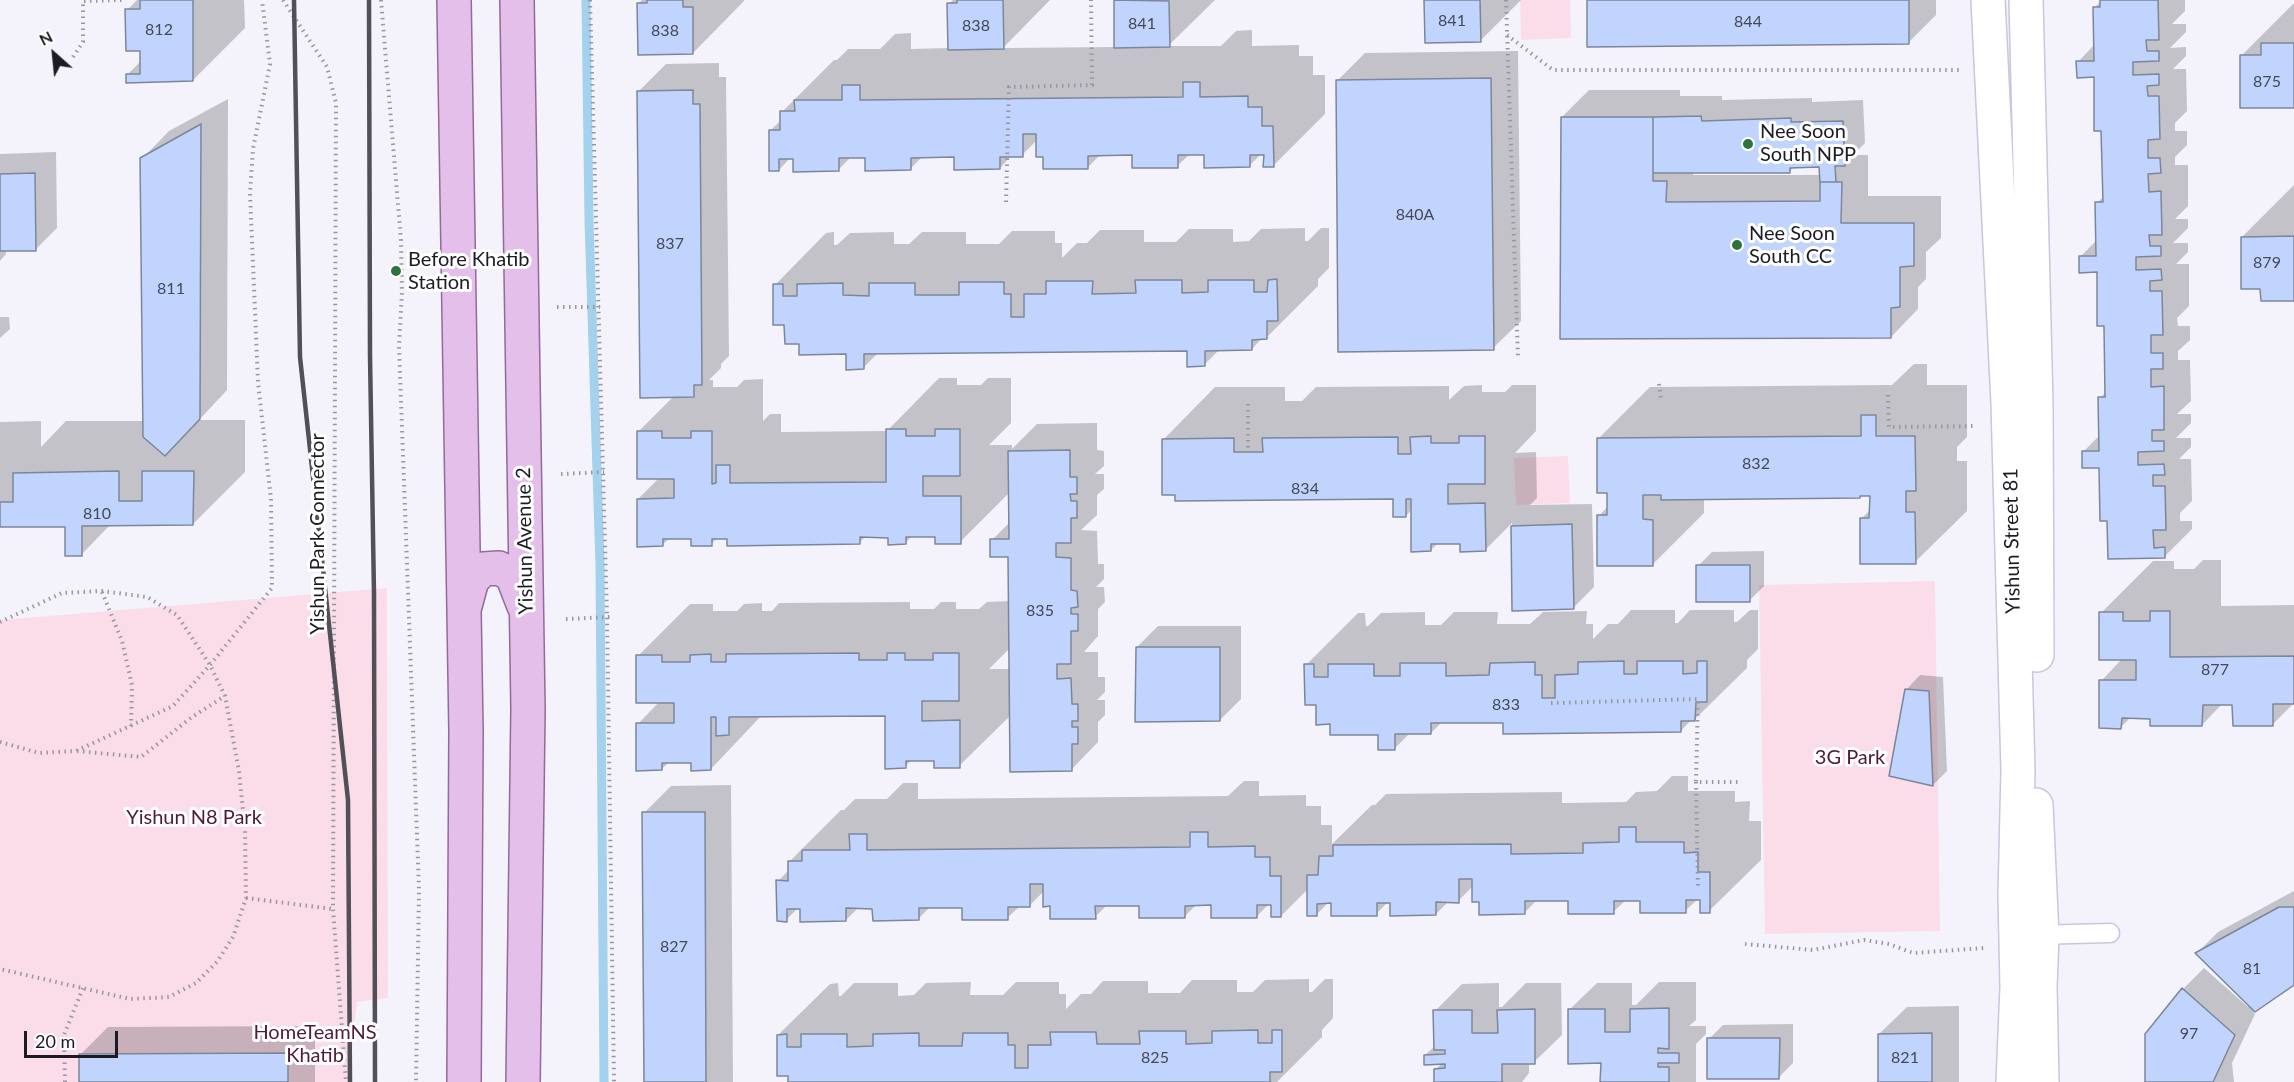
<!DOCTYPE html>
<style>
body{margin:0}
#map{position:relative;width:2294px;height:1082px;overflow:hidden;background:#f4f3fc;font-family:Lato,sans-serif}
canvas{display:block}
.north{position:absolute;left:24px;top:24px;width:60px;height:60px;-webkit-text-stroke:4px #fff;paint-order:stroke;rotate:333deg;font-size:16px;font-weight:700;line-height:24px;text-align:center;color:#1c1a22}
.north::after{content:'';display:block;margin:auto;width:21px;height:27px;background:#1c1a22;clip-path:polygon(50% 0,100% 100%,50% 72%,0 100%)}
.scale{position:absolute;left:24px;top:1031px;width:94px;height:27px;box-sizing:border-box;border:3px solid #1c1a22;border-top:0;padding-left:8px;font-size:18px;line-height:21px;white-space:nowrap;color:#1c1a22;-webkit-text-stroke:4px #fff;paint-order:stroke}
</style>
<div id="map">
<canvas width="2294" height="1082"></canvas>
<div class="north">N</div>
<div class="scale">20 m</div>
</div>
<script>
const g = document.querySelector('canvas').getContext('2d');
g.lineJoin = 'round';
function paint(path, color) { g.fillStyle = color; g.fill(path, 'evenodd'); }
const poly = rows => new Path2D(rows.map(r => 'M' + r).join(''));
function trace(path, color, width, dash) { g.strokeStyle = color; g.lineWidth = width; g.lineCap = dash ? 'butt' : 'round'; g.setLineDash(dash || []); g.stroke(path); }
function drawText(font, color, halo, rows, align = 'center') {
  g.font = font + ' Lato,sans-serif'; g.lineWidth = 6; g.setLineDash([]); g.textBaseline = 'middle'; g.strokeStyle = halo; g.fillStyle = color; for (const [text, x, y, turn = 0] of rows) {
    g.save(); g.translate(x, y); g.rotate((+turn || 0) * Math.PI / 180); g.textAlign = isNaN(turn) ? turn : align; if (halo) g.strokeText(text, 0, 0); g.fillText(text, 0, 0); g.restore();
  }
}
paint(poly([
 [1520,0,1570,0,1571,38,1521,40],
 [1568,456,1570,503,1516,505,1514,458],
 [1935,581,1940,931,1765,934,1759,585],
 [387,588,388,998,357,1002,348,1082,0,1082,0,620]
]), '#fbddea');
paint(poly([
 [137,0,244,0,245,28,193,80,127,75,141,61,141,49,127,10],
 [642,0,744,0,744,1,693,53,638,4],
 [953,0,1050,0,1003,48,1116,47,1115,0,1215,0,1168,46,1221,46,1236,31,1252,30,1252,46,1299,45,1299,56,1313,56,1313,75,1325,75,1325,114,1273,166,1265,153,1262,153,1249,166,1206,153,1190,154,1177,166,1133,154,1100,155,1088,167,1044,155,1037,140,1022,155,1012,155,1000,168,956,156,923,156,910,169,867,157,851,157,838,170,791,157,779,170,770,131,782,119,782,112,834,60,837,60,848,49,880,49,895,34,911,33,911,49,950,48,949,4],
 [1426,0,1521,0,1480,41],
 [1589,0,1936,0,1936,15,1909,42],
 [2102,0,2185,0,2185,11,2172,24,2186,24,2186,32,2170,48,2186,47,2186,56,2173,69,2186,69,2187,111,2175,123,2175,131,2187,131,2187,145,2175,157,2175,165,2188,165,2188,206,2175,219,2188,219,2188,228,2173,243,2188,243,2188,252,2176,264,2189,264,2189,306,2177,318,2178,326,2190,326,2190,340,2178,351,2178,360,2190,360,2191,401,2177,414,2191,414,2191,423,2176,438,2191,438,2191,447,2179,459,2191,459,2192,501,2180,513,2180,521,2192,521,2192,529,2165,556,2109,519,2101,466,2083,452,2100,435,2100,398,2107,391,2106,324,2098,271,2080,257,2097,240,2097,203,2104,196,2103,129,2095,76,2078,62,2095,44,2094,8],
 [2293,4,2294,4,2294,106,2241,56],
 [1518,51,1521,321,1493,348,1337,81,1365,53],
 [719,63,719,77,726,77,729,356,721,364,721,368,709,380,713,380,713,387,737,387,744,380,763,379,763,421,770,414,781,414,781,432,887,431,939,378,957,378,957,385,981,385,988,378,1011,378,1011,423,989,445,1012,445,1012,449,1037,424,1097,423,1097,450,1104,451,1104,466,1095,474,1104,474,1104,489,1097,495,1097,515,1081,530,1097,531,1098,564,1104,564,1104,579,1096,587,1104,587,1105,602,1098,609,1098,636,1084,652,1098,652,1098,677,1105,677,1105,692,1097,700,1105,700,1105,715,1098,722,1098,742,1071,770,1011,715,959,766,935,759,912,759,905,767,886,714,762,715,711,769,692,762,669,762,662,769,638,724,660,701,638,656,690,604,713,604,713,611,737,611,744,604,762,603,762,611,772,611,779,603,910,602,910,609,934,609,941,602,956,602,956,609,979,609,987,602,1010,601,1010,555,992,540,1010,522,1010,492,960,542,936,535,912,536,905,543,890,536,866,536,859,543,718,537,711,544,693,538,670,538,662,545,638,499,660,477,638,432,674,396,639,91,666,64],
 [1010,648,1010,669,989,669],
 [1589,90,1680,90,1680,96,1722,96,1722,100,1812,98,1812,102,1863,100,1865,143,1856,152,1856,155,1868,155,1868,196,1941,196,1941,238,1926,252,1926,279,1918,287,1918,309,1891,337,1562,338,1562,117],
 [1821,165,1821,175,1693,175,1693,172,1790,171,1795,166],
 [228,99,227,390,199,420,245,420,245,472,193,524,111,524,81,555,66,525,0,526,0,422,41,421,41,447,66,421,144,421,142,159,169,131],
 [56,152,57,228,36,249,6,250,6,254,0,261,0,154],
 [2294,185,2294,299,2262,287,2242,237],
 [1305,228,1305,241,1308,241,1321,228,1329,228,1329,268,1318,279,1318,286,1266,338,1262,338,1252,349,1220,349,1204,365,1189,350,879,352,863,368,848,353,800,342,786,323,775,285,826,233,834,232,834,245,837,245,850,233,894,232,894,244,909,244,922,232,966,232,966,244,999,244,1012,231,1055,231,1055,243,1062,243,1062,258,1077,243,1087,243,1100,230,1144,230,1144,242,1176,242,1189,229,1233,229,1233,242,1249,241,1261,229],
 [0,317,9,317,10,329,0,338],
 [1914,364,1927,364,1927,385,1967,385,1967,437,1957,447,1957,461,1967,461,1967,511,1915,562,1861,519,1871,509,1871,494,1704,498,1704,513,1652,565,1599,516,1608,506,1608,492,1598,439,1650,387,1892,385],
 [1482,385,1482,392,1505,392,1512,385,1536,385,1536,431,1515,453,1536,452,1537,498,1530,505,1592,504,1594,587,1573,608,1514,610,1512,523,1485,550,1461,543,1438,543,1431,550,1412,509,1406,516,1394,498,1164,439,1215,387,1285,387,1285,401,1302,401,1316,387,1449,386,1449,400,1464,386],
 [1764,551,1764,586,1750,600,1698,566,1712,552],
 [2203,560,2221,560,2221,606,2294,605,2294,703,2272,725,2234,703,2223,703,2202,725,2151,717,2131,717,2121,727,2101,681,2122,659,2101,613,2153,561,2174,561,2174,569,2194,569],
 [1631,610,1675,610,1675,623,1678,623,1690,610,1734,610,1734,622,1737,622,1750,610,1758,610,1758,649,1747,660,1747,668,1695,719,1692,719,1681,731,1504,721,1442,722,1431,733,1410,733,1395,748,1379,733,1332,723,1317,704,1306,665,1358,613,1365,613,1366,626,1368,626,1381,613,1425,612,1425,625,1441,625,1454,612,1498,612,1497,624,1530,624,1543,612,1587,611,1586,624,1593,624,1593,639,1608,624,1618,624],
 [1158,626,1241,626,1241,699,1220,720,1137,647],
 [1920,675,1943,677,1947,771,1933,785,1906,690],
 [1672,776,1688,776,1688,791,1735,791,1735,802,1750,801,1749,821,1761,821,1761,860,1709,911,1701,899,1698,899,1685,911,1642,899,1626,900,1613,912,1569,900,1537,900,1524,913,1480,900,1473,886,1458,901,1449,901,1436,914,1392,901,1389,901,1376,914,1329,902,1317,914,1309,888,1281,916,1273,903,1270,903,1257,916,1213,904,1197,904,1184,917,1141,904,1108,904,1095,917,1052,905,1045,890,1030,905,1020,906,1007,918,963,906,931,906,918,919,874,907,859,907,846,920,799,907,786,920,778,881,789,870,789,862,841,810,844,810,855,799,887,799,903,783,918,783,918,799,1228,796,1244,781,1259,781,1259,796,1306,795,1306,806,1321,806,1321,825,1332,825,1332,844,1372,805,1375,805,1386,794,1562,792,1562,803,1626,802,1636,792,1657,791],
 [731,785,733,1082,646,1082,644,813,671,786],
 [2294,891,2294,983,2253,1012,2255,1014,2232,1063,2234,1082,2146,1082,2183,989,2204,968,2248,1007,2250,1005,2197,953,2218,932],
 [1309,979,1309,992,1312,992,1325,979,1333,979,1333,1018,1322,1030,1322,1037,1277,1082,790,1082,778,1035,830,984,838,983,839,996,841,996,854,983,898,983,898,996,914,995,926,983,971,982,970,995,1003,995,1016,982,1059,982,1059,994,1066,994,1066,1009,1081,994,1091,994,1103,981,1148,981,1148,993,1180,993,1192,980,1237,980,1237,992,1253,992,1265,980],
 [1659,982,1696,982,1696,1020,1689,1026,1706,1026,1706,1034,1696,1044,1696,1082,1602,1082,1602,1062,1569,1010,1597,983,1632,983,1632,1005,1636,1005],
 [1499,983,1499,1007,1502,1007,1526,983,1561,983,1562,1035,1534,1062,1529,1062,1529,1073,1522,1082,1436,1082,1436,1069,1442,1063,1425,1055,1435,1046,1435,1011,1462,984],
 [1959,1006,1959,1082,1880,1082,1879,1034,1907,1007],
 [1793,1024,1793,1063,1779,1077,1709,1039,1723,1025],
 [315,1026,315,1082,80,1082,80,1055,108,1027]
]), '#0003');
trace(poly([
 [586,0,589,220,600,565,604,1082]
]), '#a4d1ec', 9);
const building = poly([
 [140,0,193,0,193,81,126,83,126,74,140,74,140,51,126,51,125,9,140,9,140,0],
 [647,0,683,0,683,7,693,7,693,54,638,55,637,3,647,3,647,0],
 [957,0,1003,0,1004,49,948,50,947,3,957,3,957,0],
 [1114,0,1169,1,1170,47,1114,48,1114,0],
 [1424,0,1480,0,1481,42,1425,43,1424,0],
 [1587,0,1909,0,1909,44,1587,47,1587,0],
 [2100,0,2158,0,2159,40,2146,40,2147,51,2159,51,2159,61,2133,62,2133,75,2159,74,2159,85,2147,86,2148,96,2159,96,2160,139,2148,140,2148,158,2160,158,2161,173,2148,174,2149,192,2161,191,2162,235,2149,235,2150,246,2161,246,2161,256,2136,257,2136,270,2161,269,2162,280,2150,281,2150,291,2162,291,2163,335,2151,335,2151,353,2163,353,2163,369,2151,369,2151,387,2164,386,2164,430,2152,430,2152,441,2164,441,2164,451,2138,452,2138,465,2164,464,2165,475,2153,475,2153,486,2165,486,2166,530,2153,530,2154,548,2165,547,2165,558,2108,559,2107,521,2100,521,2099,468,2082,468,2082,451,2099,451,2098,397,2105,397,2104,326,2097,326,2097,272,2079,273,2079,256,2096,256,2095,202,2103,202,2101,131,2094,131,2094,77,2077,78,2076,61,2094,61,2093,7,2100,7,2100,0],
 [2261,43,2294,43,2294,108,2240,108,2240,55,2261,55,2261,43],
 [1491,78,1494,350,1338,352,1336,80,1491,78],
 [1183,82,1200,82,1200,97,1248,96,1248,107,1262,107,1262,126,1273,126,1274,167,1263,167,1264,155,1250,155,1250,167,1204,168,1204,155,1178,155,1178,168,1132,168,1132,155,1088,156,1088,169,1043,169,1043,157,1036,157,1036,134,1023,134,1023,157,1000,157,1000,169,954,170,954,157,911,158,911,170,865,171,865,158,839,158,839,171,793,172,793,159,779,159,779,171,769,171,769,130,780,130,780,111,795,111,794,100,842,100,842,85,860,85,860,100,1183,97,1183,82],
 [693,90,693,104,700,104,702,385,694,385,694,397,640,398,637,91,693,90],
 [1701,116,1702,121,1791,118,1791,122,1843,121,1845,166,1835,166,1836,182,1820,182,1819,167,1790,168,1790,173,1653,173,1653,117,1701,116],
 [1561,117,1653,117,1653,181,1667,181,1666,202,1820,201,1820,182,1842,182,1841,223,1914,223,1914,266,1900,267,1900,307,1891,308,1891,338,1560,339,1561,117],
 [201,124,200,419,165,456,143,437,140,158,201,124],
 [35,173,36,251,0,251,0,174,35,173],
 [2294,236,2294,301,2261,301,2260,289,2241,289,2241,237,2294,236],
 [1277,279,1278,321,1267,321,1267,339,1252,340,1252,350,1205,351,1205,366,1187,367,1187,351,864,354,864,369,846,370,846,354,799,355,799,344,785,344,784,325,773,325,773,284,783,284,783,296,797,296,797,284,843,283,843,295,869,296,869,283,915,283,915,295,959,295,959,282,1004,282,1004,294,1011,294,1011,317,1024,317,1024,294,1046,294,1046,281,1093,281,1092,294,1136,293,1135,280,1182,280,1182,293,1208,292,1208,280,1254,280,1254,292,1267,292,1268,280,1277,279],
 [1861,415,1876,415,1876,436,1915,436,1916,491,1906,491,1906,512,1915,512,1916,564,1860,564,1860,518,1869,518,1870,496,1860,496,1860,498,1661,500,1661,495,1643,495,1643,519,1653,520,1653,566,1597,566,1597,515,1607,515,1607,493,1597,493,1597,438,1861,436,1861,415],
 [886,429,906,429,906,436,935,436,935,429,960,429,960,476,923,476,923,496,961,496,961,544,935,544,935,537,906,537,906,544,888,545,888,538,860,537,860,544,727,546,727,539,712,539,712,546,691,546,691,539,663,539,663,546,637,547,637,499,674,498,674,479,637,479,637,431,662,431,662,438,691,438,691,431,712,431,712,484,716,483,716,465,730,465,730,483,886,482,886,429],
 [1431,436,1431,443,1459,443,1459,436,1485,436,1485,484,1448,484,1448,504,1485,503,1486,551,1460,552,1460,544,1431,544,1431,551,1411,552,1411,499,1406,499,1406,517,1393,517,1393,499,1175,501,1175,495,1162,495,1162,439,1234,438,1234,452,1263,452,1262,438,1398,437,1398,454,1411,454,1410,437,1431,436],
 [1070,450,1070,477,1077,477,1077,494,1070,494,1071,501,1077,501,1077,518,1071,518,1071,543,1056,543,1056,557,1071,558,1071,590,1077,591,1078,607,1071,608,1071,614,1078,614,1078,631,1071,631,1071,664,1057,664,1057,679,1071,678,1072,704,1078,704,1078,721,1072,721,1072,727,1078,727,1078,744,1072,744,1072,771,1010,772,1008,557,990,557,990,539,1009,539,1008,451,1070,450],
 [119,471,119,501,142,501,142,471,194,471,193,525,82,526,82,556,65,556,65,527,0,527,0,502,13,502,13,473,119,471],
 [1572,524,1574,609,1512,611,1511,526,1572,524],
 [1696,565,1750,565,1750,602,1696,602,1696,565],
 [2150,611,2170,611,2170,657,2294,656,2294,704,2273,704,2273,726,2233,726,2232,705,2203,705,2202,726,2150,726,2150,719,2122,718,2121,729,2099,728,2099,680,2136,680,2136,660,2099,660,2099,612,2123,612,2123,621,2150,621,2150,611],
 [1136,647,1220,647,1220,721,1135,722,1136,647],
 [859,653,859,660,887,660,887,653,905,653,905,660,933,660,933,653,959,653,959,701,922,701,922,721,960,720,960,768,934,768,934,761,906,761,906,768,885,769,885,716,729,717,729,735,716,736,716,717,711,717,711,770,691,771,691,763,662,763,662,770,636,771,636,723,674,723,674,703,636,703,636,655,662,655,662,662,690,662,690,655,711,654,711,662,726,662,726,654,859,653],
 [1624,661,1624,674,1637,674,1637,661,1683,661,1683,674,1697,673,1697,661,1707,661,1707,702,1696,702,1695,721,1681,721,1681,732,1503,734,1503,723,1431,723,1431,734,1395,734,1395,750,1378,750,1378,735,1330,735,1330,724,1316,725,1316,705,1305,705,1304,664,1314,664,1314,677,1328,677,1328,664,1374,664,1374,676,1400,676,1400,663,1446,663,1446,676,1489,675,1490,663,1535,662,1535,675,1542,675,1542,698,1555,698,1555,675,1578,674,1578,662,1624,661],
 [1905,689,1929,691,1933,786,1889,776,1905,689],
 [642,812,705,812,706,1082,644,1082,642,812],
 [1619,827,1636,827,1636,842,1684,842,1684,853,1698,852,1698,872,1710,872,1710,913,1700,913,1700,900,1686,900,1686,913,1640,913,1640,901,1614,901,1614,914,1568,914,1568,901,1525,901,1525,914,1479,915,1479,902,1472,902,1472,879,1459,879,1459,903,1436,902,1436,915,1390,916,1390,903,1377,903,1377,916,1331,916,1331,903,1317,904,1317,916,1307,916,1307,875,1318,875,1319,856,1333,856,1333,845,1511,844,1511,854,1583,853,1583,843,1619,842,1619,827],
 [1190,832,1208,832,1208,847,1255,846,1255,857,1270,857,1270,876,1281,876,1281,917,1271,917,1271,905,1257,905,1257,918,1211,918,1211,905,1185,906,1185,918,1139,918,1139,906,1095,906,1096,919,1050,919,1050,906,1043,907,1043,884,1030,884,1030,907,1008,907,1008,920,962,920,962,908,919,908,919,920,873,921,872,909,846,908,846,921,800,922,800,909,787,909,787,922,777,921,776,880,788,881,788,861,802,861,802,850,850,850,849,834,867,834,867,850,1190,847,1190,832],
 [2279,907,2294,907,2294,985,2255,1012,2195,953,2279,907],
 [2182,988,2235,1035,2213,1082,2145,1082,2145,1034,2182,988],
 [1669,1008,1669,1049,1658,1048,1658,1053,1679,1053,1679,1063,1658,1063,1658,1067,1669,1067,1669,1082,1600,1082,1601,1063,1568,1064,1568,1009,1605,1009,1605,1032,1630,1032,1630,1009,1669,1008],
 [1535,1009,1535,1064,1502,1064,1502,1082,1434,1082,1434,1069,1445,1068,1445,1064,1424,1065,1424,1055,1445,1054,1445,1050,1434,1050,1433,1010,1472,1010,1472,1033,1498,1033,1497,1010,1535,1009],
 [1258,1030,1258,1043,1272,1043,1272,1030,1282,1030,1282,1072,1270,1072,1270,1082,788,1082,788,1076,777,1076,777,1035,787,1034,787,1047,801,1047,801,1034,847,1034,847,1047,873,1046,873,1034,919,1033,919,1046,962,1046,963,1033,1008,1033,1008,1045,1015,1045,1015,1068,1028,1068,1028,1045,1051,1045,1050,1032,1096,1032,1097,1044,1140,1044,1139,1031,1186,1031,1186,1044,1212,1043,1212,1031,1258,1030],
 [1932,1033,1932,1082,1878,1082,1878,1034,1932,1033],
 [1707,1038,1780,1038,1779,1079,1707,1079,1707,1038],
 [288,1053,288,1082,79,1082,79,1054,288,1053]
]);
paint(building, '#c0d4fd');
trace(building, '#7c869a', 1.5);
const lane = poly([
 [2034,935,2110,933]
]);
const street = poly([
 [1988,0,2008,403,2018,770,2015,895,2017,987,2013,1082],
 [2026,0,2036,405,2037,655],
 [2036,805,2042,936,2040,986,2042,1082]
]);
const primary = poly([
 [454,0,466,732,464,1082],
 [517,0,528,709,523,1082],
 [465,606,472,580,483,569,499,568,512,575,524,606]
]);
trace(lane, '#cac6dd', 21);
trace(street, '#cac6dd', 36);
trace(primary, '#926a9b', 36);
trace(poly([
 [283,0,327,67,336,103,333,909,346,1082],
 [381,0,401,240,402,292,399,346,419,890,416,1082],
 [590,0,607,617,614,1082],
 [1506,0,1518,358],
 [1507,35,1553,70,1960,70],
 [73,57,83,42,83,1,123,0],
 [1006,202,1009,87,1092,85,1091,0],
 [557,307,600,307],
 [1659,384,1661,399],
 [1888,395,1889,427,1976,426],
 [1248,404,1248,449],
 [561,474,604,472],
 [102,592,122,641,132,685,131,726],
 [566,619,610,617],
 [0,622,62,593,102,591,147,597,177,615,210,665,225,696,239,771,245,830,246,898,233,937,217,962,196,983,169,997,130,999,0,969],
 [1551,703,1698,699,1696,782,1742,782],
 [0,742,39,753,76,751,173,706,210,665,272,588,271,499,258,382,250,193,253,149,270,64,262,0],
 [77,751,141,757,192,717,225,696],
 [1696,782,1698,889],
 [246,898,333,909],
 [1745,944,1813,950,1864,940,1889,944,1913,953,1984,948],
 [65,1082,64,1035,83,988]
]), '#98969f', 4, [1.5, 4.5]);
trace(lane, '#fff', 18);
trace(street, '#fff', 33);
trace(primary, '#e4bfea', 33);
trace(poly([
 [294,0,300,357,348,800,350,1082],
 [369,0,370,356,374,594,375,1082]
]), '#515058', 4.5);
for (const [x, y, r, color] of [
 [1748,144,6,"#2c733f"],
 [1737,245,6,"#2c733f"],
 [396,271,6,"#2c733f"]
]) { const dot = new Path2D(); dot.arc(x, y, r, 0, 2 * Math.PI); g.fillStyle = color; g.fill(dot); trace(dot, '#fff', 2); }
drawText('16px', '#454859', null, [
 ["841",1452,21],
 ["844",1748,22],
 ["841",1142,24],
 ["838",976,26],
 ["812",159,30],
 ["838",665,31],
 ["875",2267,82],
 ["840A",1415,215],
 ["837",670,244],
 ["879",2267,263],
 ["811",171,289],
 ["832",1756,464],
 ["834",1305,489],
 ["810",97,514],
 ["835",1040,611],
 ["877",2215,670],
 ["833",1506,705],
 ["827",674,947],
 ["81",2252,969],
 ["97",2189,1034],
 ["825",1155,1058],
 ["821",1905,1058]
]);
drawText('20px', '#1c1a22', '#fff', [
 ["Nee Soon",1760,132],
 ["South NPP",1760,155],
 ["Nee Soon",1749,234],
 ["South CC",1749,257],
 ["Before Khatib",408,260],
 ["Station",408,283]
], 'left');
drawText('20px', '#1c1a22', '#fff', [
 ["Yishun Park Connector",318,534,-90],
 ["Yishun Avenue 2",525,541,-91],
 ["Yishun Street 81",2012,541,-91]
]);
drawText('20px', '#501937', '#fff', [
 ["3G Park",1850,758],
 ["Yishun N8 Park",194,818],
 ["HomeTeamNS",315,1033],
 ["Khatib",315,1056]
]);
</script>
